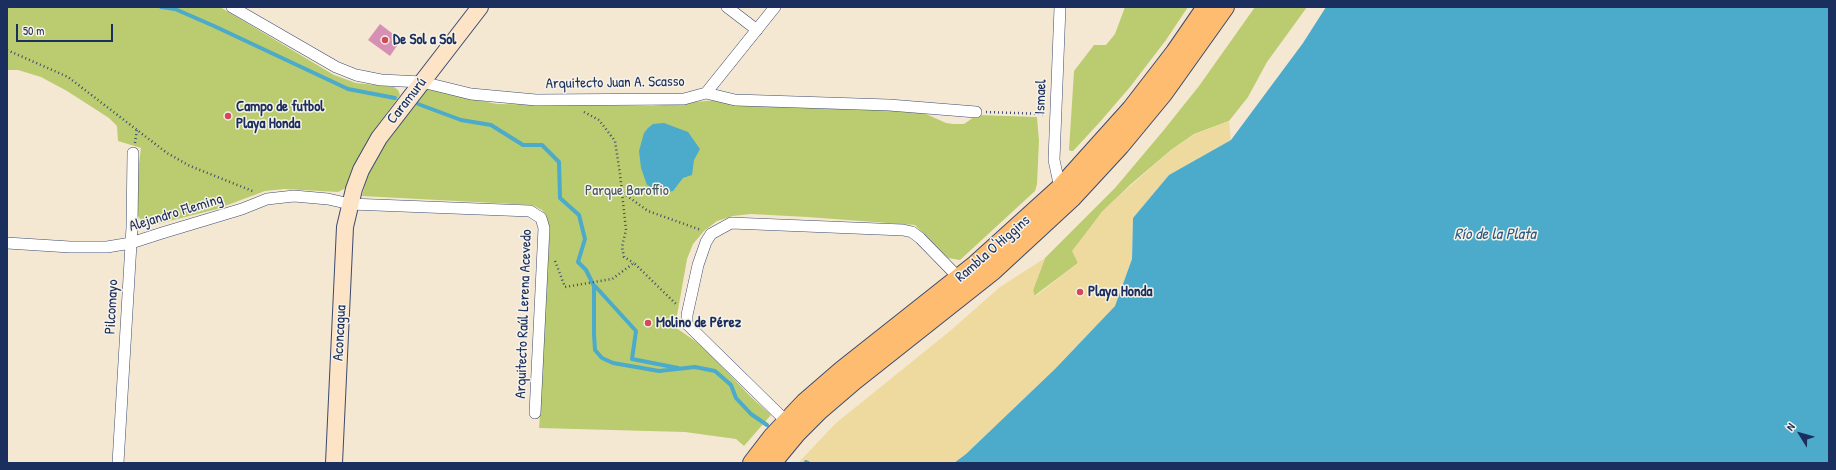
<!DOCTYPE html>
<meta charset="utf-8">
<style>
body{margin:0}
#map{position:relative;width:1836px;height:470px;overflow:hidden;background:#f5e8d3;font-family:"Patrick Hand",sans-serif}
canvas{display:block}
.frame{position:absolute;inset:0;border:8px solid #1b2f5e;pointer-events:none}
.north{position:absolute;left:1780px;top:414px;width:40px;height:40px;-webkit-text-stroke:3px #f7f3e8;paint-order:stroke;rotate:307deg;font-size:11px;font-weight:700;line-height:16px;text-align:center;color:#1b2f5e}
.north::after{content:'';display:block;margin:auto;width:14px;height:18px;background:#1b2f5e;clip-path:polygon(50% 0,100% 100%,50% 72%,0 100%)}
.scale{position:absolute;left:16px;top:24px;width:97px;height:18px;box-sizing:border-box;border:2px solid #1b2f5e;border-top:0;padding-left:5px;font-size:12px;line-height:14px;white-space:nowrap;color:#1b2f5e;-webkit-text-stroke:3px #f7f3e8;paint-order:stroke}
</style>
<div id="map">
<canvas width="1836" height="470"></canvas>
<div class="frame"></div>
<div class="north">N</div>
<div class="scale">50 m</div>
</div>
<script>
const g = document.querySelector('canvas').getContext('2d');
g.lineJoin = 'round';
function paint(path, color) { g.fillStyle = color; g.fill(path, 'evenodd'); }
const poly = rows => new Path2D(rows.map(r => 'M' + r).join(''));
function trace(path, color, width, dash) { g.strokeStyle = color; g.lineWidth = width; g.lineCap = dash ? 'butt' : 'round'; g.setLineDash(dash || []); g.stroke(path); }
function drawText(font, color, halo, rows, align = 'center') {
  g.font = font + ' "Patrick Hand",sans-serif'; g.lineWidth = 3; g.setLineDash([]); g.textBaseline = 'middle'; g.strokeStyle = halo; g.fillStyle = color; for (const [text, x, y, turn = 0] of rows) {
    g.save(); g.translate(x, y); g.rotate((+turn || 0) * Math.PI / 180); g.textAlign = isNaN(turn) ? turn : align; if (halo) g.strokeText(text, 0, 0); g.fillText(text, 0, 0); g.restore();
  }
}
paint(poly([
 [7,7,220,7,334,75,356,83,394,87,398,90,400,95,374,130,362,151,348,185,344,189,338,192,284,189,265,191,217,209,154,225,140,219,138,215,138,171,141,148,118,141,117,126,109,118,67,91,41,77,18,70,7,70],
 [1125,7,1188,7,1166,40,1130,87,1099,123,1073,151,1071,151,1069,150,1074,71,1094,45,1106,45,1115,34],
 [1255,7,1307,7,1267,62,1248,97,1229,121,1194,134,1171,150,1131,184,1102,212,1073,251,1078,263,1034,296,1033,290,1045,258,1115,188,1163,131,1199,86],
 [427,87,458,96,497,104,652,106,716,100,903,109,926,114,946,123,953,124,964,124,977,115,1037,117,1039,141,1037,184,1035,191,960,260,948,258,915,225,807,217,751,214,733,216,717,221,704,231,693,244,687,259,675,327,695,341,709,353,750,396,771,415,744,446,736,439,685,432,539,428,542,388,541,354,550,229,545,214,542,210,532,205,362,196,367,178,375,159,386,141]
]), '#bacc6f');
paint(poly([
 [1229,121,1231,140,1169,175,1133,218,1132,259,1115,306,1055,369,966,454,954,463,798,463,836,423,950,331,1000,287,1045,258,1033,290,1034,295,1037,295,1078,263,1072,251,1102,212,1112,202,1171,150,1195,134]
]), '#eeda9e');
paint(poly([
 [1326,7,1829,7,1829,463,954,463,966,454,1055,369,1115,306,1132,259,1133,218,1169,175,1231,140,1303,43],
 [664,123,688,132,700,149,694,160,692,175,683,178,673,191,660,193,647,185,641,168,639,151,644,133,648,128,653,124]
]), '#4caacb');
trace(poly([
 [161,7,175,9,214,26,348,89,395,98],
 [418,104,461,120,491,125,523,145,542,145,559,162,560,198,579,215,585,239,578,262,586,270,594,286,594,334,595,350,602,358,613,363,659,371,695,367,715,371,731,385,736,398,751,414,767,425],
 [595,286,636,331,632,359,678,368],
 [806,462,808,463]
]), '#4caacb', 4);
paint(poly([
 [380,24,401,40,390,56,368,40]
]), '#d690b4');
const street = poly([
 [232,7,336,67,356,75,381,80,422,82,471,94,536,100,684,99,706,93,735,100,889,105,976,112],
 [727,7,757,30],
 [1060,7,1054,160,1060,188],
 [706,93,775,7],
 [7,243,70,247,107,247,131,243,162,233,242,209,267,199,294,196,328,199,350,204,530,211,541,218,544,228,535,413],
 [786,421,687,324,687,315,698,265,706,242,711,234,731,223,903,230,912,232,920,238,959,278],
 [118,463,132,227,133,153]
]);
const secondary = poly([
 [334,463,345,227,354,189,361,170,379,138,480,7]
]);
const primary = poly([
 [752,463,772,437,805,402,842,370,976,264,1060,188,1131,109,1175,52,1206,7],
 [772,463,796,434,819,411,854,381,993,271,1072,198,1120,146,1163,94,1225,7]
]);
trace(street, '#3c4b70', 12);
trace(secondary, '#3c4b70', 18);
trace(primary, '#3c4b70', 20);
trace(poly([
 [7,50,68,77,167,153,190,166,255,192],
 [584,112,599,120,615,141,620,174,626,230,622,247,624,257,634,263],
 [986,112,1045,114],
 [135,143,137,129],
 [623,193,648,211,701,230],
 [555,261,565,287,612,279,634,263,677,305]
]), '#3c4b70', 2.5, [1, 3]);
trace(street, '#fff', 11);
trace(secondary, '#fee4c6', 16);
trace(primary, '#fdbc70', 18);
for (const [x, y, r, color] of [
 [385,40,4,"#d1495b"],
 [228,116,4,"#d1495b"],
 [1080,292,4,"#d1495b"],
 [648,323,4,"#d1495b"]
]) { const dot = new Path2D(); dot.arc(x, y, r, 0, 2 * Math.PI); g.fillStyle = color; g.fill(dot); trace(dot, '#f7f3e8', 1.5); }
drawText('bold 15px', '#1b2f5e', '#f7f3e8', [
 ["De Sol a Sol",393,40],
 ["Campo de futbol",236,107],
 ["Playa Honda",236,124],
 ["Playa Honda",1088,292],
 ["Molino de Pérez",656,323]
], 'left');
drawText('15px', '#1b2f5e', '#f7f3e8', [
 ["Arquitecto Juan A. Scasso",615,83,-1],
 ["Ismael",1041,97,-88],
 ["Caramurú",407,101,-52],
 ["Alejandro Fleming",176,213,-17],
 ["Rambla O'Higgins",993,249,-41],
 ["Pilcomayo",112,307,-87],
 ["Arquitecto Raúl Lerena Acevedo",524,314,-88],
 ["Aconcagua",340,333,-87]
]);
drawText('15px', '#435662', '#f7f3e8', [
 ["Parque Baroffio",627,191]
]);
drawText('italic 16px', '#2c5a84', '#f7f3e8', [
 ["Río de la Plata",1495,235]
]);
</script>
